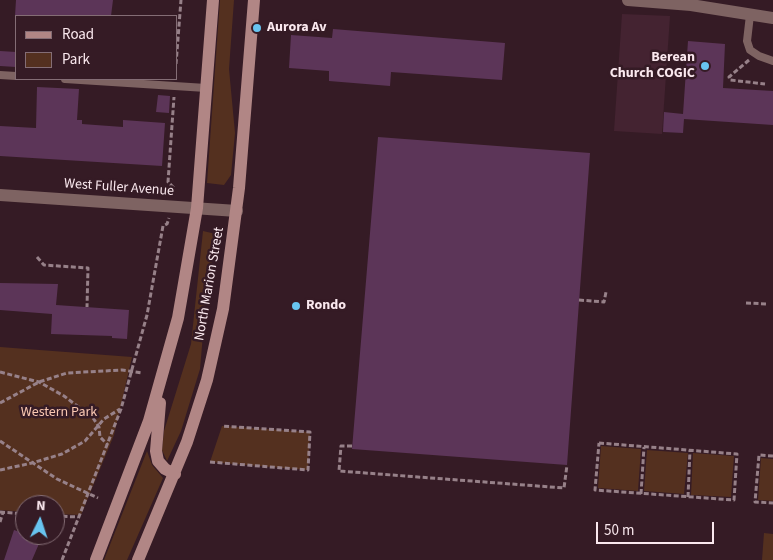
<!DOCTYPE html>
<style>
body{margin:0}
#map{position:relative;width:773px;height:560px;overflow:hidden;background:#351b25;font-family:"Source Sans 3",sans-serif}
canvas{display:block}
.legend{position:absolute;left:15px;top:15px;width:162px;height:65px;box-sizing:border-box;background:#351b25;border:1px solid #846d75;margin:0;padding:6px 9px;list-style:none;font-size:15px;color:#fae8ee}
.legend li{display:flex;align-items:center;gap:10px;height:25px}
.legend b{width:25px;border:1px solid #846d75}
.north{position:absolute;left:15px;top:495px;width:50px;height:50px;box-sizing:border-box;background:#351b25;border:1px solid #846d75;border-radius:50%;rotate:4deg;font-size:14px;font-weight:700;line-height:20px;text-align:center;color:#fae8ee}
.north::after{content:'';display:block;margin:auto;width:18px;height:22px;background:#68c4f0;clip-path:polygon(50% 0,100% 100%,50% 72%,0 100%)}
.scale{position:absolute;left:596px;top:522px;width:118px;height:22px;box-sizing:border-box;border:2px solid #fae8ee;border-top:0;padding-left:6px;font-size:15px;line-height:18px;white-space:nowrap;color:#fae8ee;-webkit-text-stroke:4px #351b25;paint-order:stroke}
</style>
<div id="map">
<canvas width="773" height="560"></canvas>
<ul class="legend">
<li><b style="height:6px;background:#b18685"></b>Road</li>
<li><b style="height:14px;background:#54301f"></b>Park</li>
</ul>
<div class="north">N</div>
<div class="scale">50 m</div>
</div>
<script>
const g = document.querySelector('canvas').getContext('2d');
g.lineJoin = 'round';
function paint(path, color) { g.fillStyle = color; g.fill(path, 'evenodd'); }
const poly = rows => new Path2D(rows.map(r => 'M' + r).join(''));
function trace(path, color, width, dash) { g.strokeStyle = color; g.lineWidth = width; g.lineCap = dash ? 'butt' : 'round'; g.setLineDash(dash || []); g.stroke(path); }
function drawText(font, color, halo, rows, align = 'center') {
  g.font = font + ' "Source Sans 3",sans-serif'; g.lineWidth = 5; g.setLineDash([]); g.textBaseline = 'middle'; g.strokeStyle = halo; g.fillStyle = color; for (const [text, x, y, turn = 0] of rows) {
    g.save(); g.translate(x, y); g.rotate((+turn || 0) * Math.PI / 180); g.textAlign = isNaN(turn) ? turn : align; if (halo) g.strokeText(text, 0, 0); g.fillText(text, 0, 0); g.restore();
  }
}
paint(poly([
 [622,14,670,16,662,134,614,131]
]), '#442331');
paint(poly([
 [220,0,234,0,229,69,235,133,231,175,224,185,207,183],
 [203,231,216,234,205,311,200,369,181,431,167,461,162,450,164,431,191,344],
 [0,347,132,357,114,435,81,515,55,514,55,505,25,505,25,512,0,510],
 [222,426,310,432,308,470,210,462],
 [601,446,641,449,638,491,598,488],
 [647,450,688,453,684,494,644,491],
 [147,451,152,465,163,478,127,560,104,560],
 [693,453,734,456,731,497,691,495],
 [761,458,773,459,773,501,758,500],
 [764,533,773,534,773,560,762,560]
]), '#54301f');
paint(poly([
 [16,0,113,0,111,16,15,16],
 [333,29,505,43,502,80,391,72,390,86,329,81,329,71,289,68,291,35,332,38],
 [688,41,725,44,723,88,773,91,773,125,684,119,683,133,663,132,664,112,683,114],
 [0,51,16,52,16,67,0,66],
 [37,87,79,89,77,120,82,120,82,124,123,127,123,120,165,123,162,166,0,156,0,126,36,128],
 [158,95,170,96,169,113,156,112],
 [378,137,590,153,567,465,352,449],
 [0,283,58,284,56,305,129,310,127,339,112,338,112,336,51,334,52,314,0,310],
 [14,530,41,539,32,560,4,560]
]), '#5c3558');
trace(poly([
 [749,60,729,77,730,80,765,84],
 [176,64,181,0],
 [173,195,174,188,168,182,174,97],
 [37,257,44,265,88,268,87,307],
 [579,300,604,302,606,292],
 [746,303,767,304],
 [0,372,39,382,64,396,93,418,99,427,100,437,108,445],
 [0,403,39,382,67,373,122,370,143,373],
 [0,441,57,479,98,498],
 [599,443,737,454,734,500,595,490,599,443],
 [352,446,341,446,339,471,564,488,567,465],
 [773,456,759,455,755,502,773,503],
 [210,462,308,470,310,432,222,426],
 [0,470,32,463,62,454,85,441,104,419,120,409],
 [641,494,644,447],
 [688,497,690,450],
 [0,512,25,514],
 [55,516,78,517],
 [0,522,3,512],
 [62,560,121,409,147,315,163,226,167,224,169,218]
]), '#978189', 3, [5, 2.5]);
trace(poly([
 [750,15,747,41,750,50,759,56,773,61],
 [0,75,16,76],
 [65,79,206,88]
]), '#7e6362', 8);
trace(poly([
 [628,0,691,5,773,18],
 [0,195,237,211]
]), '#7e6362', 12);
trace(poly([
 [160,403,156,451,158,461,165,469,175,474],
 [96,560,149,421,178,318,197,208,213,0],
 [138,560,187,442,207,380,223,309,239,188,254,0]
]), '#b18685', 12);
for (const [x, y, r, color] of [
 [257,28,5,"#68c4f0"],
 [705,66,5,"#68c4f0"],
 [296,306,5,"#68c4f0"]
]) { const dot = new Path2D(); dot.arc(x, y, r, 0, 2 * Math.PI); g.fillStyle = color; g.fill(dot); trace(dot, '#351b25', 2); }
drawText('bold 14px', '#fae8ee', '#351b25', [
 ["Aurora Av",267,28],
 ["Berean",695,58,"right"],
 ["Church COGIC",695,74,"right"],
 ["Rondo",306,306]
], 'left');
drawText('14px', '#fae8ee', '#351b25', [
 ["West Fuller Avenue",119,188,4],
 ["North Marion Street",210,284,-80]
]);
drawText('14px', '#fac8b2', '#351b25', [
 ["Western Park",59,413]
]);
</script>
